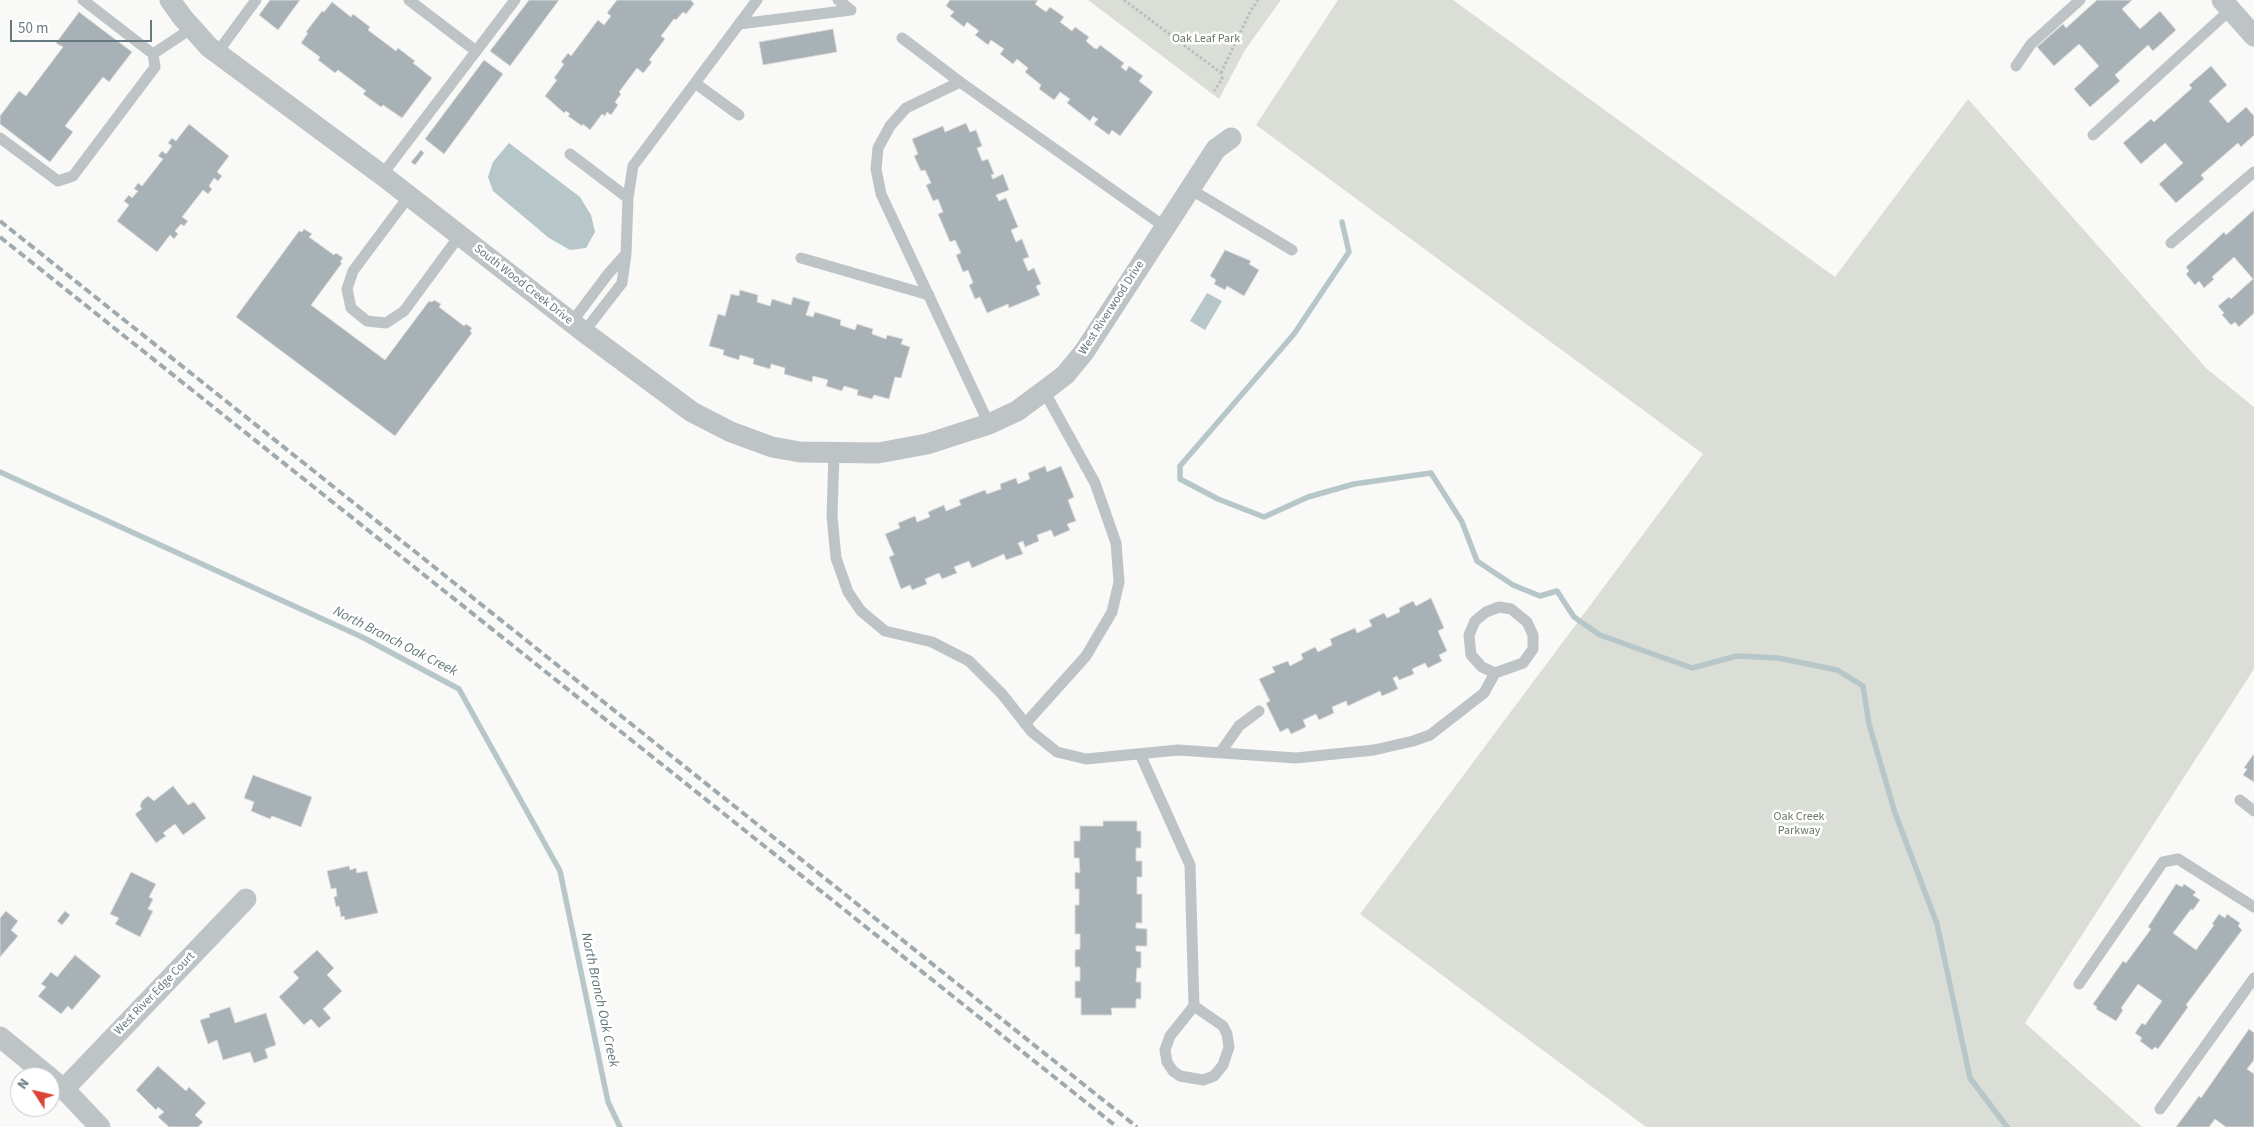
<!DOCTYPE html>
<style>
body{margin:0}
#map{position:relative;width:2254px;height:1127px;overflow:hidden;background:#f9f9f7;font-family:"Source Sans 3",sans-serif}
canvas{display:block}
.north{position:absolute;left:10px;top:1067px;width:50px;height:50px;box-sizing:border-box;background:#fff;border:1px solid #c2c9cc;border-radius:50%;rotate:305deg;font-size:14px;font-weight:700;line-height:20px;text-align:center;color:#667980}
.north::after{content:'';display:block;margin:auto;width:18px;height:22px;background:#db4435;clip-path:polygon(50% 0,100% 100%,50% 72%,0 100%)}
.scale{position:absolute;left:10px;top:20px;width:142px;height:22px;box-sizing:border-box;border:2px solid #667980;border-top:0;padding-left:6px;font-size:15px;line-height:18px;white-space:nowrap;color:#667980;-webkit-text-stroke:4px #fff;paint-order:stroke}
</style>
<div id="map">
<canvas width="2254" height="1127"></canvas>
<div class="north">N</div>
<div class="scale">50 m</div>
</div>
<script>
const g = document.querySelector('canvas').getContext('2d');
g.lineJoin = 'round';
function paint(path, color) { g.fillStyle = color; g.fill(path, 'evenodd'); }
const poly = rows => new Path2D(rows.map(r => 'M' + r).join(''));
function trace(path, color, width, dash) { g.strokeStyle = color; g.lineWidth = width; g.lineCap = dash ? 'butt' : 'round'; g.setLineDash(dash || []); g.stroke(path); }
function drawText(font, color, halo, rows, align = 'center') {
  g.font = font + ' "Source Sans 3",sans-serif'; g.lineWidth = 5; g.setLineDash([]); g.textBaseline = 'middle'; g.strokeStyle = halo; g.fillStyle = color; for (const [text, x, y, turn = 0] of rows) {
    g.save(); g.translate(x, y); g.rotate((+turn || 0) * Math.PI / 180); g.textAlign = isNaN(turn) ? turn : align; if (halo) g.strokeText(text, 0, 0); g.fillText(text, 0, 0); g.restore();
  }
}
paint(poly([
 [1088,0,1281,0,1245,50,1219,99],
 [1338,0,1453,0,1835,277,1968,99,2206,368,2254,407,2254,669,2025,1023,2142,1127,1646,1127,1360,914,1703,454,1256,125]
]), '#daded6');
paint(poly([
 [509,143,580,197,591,215,595,232,586,248,570,250,549,238,493,191,488,177,493,162],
 [1207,293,1222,301,1205,330,1190,321]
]), '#b7c6c8');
trace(poly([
 [1342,222,1349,252,1294,334,1180,466,1180,479,1218,499,1264,517,1308,497,1354,484,1431,473,1462,522,1477,561,1513,585,1540,596,1557,591,1574,617,1600,635,1692,668,1737,656,1778,658,1837,670,1863,686,1869,724,1895,813,1937,924,1970,1078,2007,1127],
 [0,472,362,637,459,689,560,871,608,1102,620,1127]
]), '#b7c6c8', 5.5);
const building = poly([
 [270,0,300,0,278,30,259,15,270,0],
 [529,0,559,0,510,66,490,51,529,0],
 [617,0,691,0,694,4,686,14,683,12,676,20,674,19,661,36,665,39,649,60,652,62,645,71,643,73,637,68,619,92,621,94,615,102,618,105,611,115,607,112,605,116,602,114,590,130,583,124,582,126,568,116,570,114,566,111,564,113,563,112,545,96,557,80,554,78,564,64,561,62,568,53,571,56,598,20,604,25,611,16,607,13,617,0],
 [950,0,1038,0,1035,4,1046,12,1050,7,1064,17,1060,22,1072,31,1075,27,1089,37,1086,41,1094,48,1097,49,1100,45,1124,63,1121,67,1126,71,1129,66,1143,76,1139,81,1153,92,1120,136,1112,130,1109,135,1094,124,1098,119,1093,116,1090,121,1067,103,1070,99,1060,92,1054,100,1039,89,1041,85,1025,72,1028,68,1017,59,1013,64,1000,54,1004,49,991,40,988,45,975,35,979,31,967,22,964,27,950,16,954,12,946,6,950,0],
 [2097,0,2132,0,2122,9,2140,29,2160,11,2176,30,2153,51,2148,45,2115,75,2120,81,2090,107,2074,89,2099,66,2079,44,2054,66,2037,47,2063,24,2066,28,2097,0],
 [332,2,351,17,353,14,370,27,368,30,396,51,398,48,415,61,413,63,432,78,402,118,383,105,381,107,363,94,366,91,338,70,335,73,318,60,320,57,301,43,308,33,306,32,322,11,324,12,332,2],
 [79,12,132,52,109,82,103,77,65,126,73,132,50,162,0,124,0,116,19,91,26,96,63,47,56,43,79,12],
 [833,29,837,52,763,65,759,42,833,29],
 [484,60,503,74,444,154,425,139,484,60],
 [2211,66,2227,85,2209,101,2228,123,2246,107,2254,116,2254,135,2241,147,2238,143,2201,175,2204,179,2176,203,2159,184,2183,163,2165,143,2141,164,2123,143,2151,119,2154,122,2192,88,2189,85,2211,66],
 [966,123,970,132,976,130,982,146,977,148,982,161,988,159,994,174,991,175,993,179,1003,174,1009,190,996,195,999,201,1006,198,1018,227,1011,230,1016,242,1022,239,1029,257,1023,259,1028,271,1034,268,1041,284,1036,286,1040,295,1009,308,1008,304,987,313,980,297,975,299,969,285,973,283,968,270,963,272,956,255,961,253,955,240,950,242,938,214,943,212,938,199,933,201,926,185,931,183,925,170,921,171,914,156,918,154,912,139,943,126,945,132,966,123],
 [189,124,229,156,217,172,222,176,218,181,214,178,209,186,212,189,208,194,203,190,182,217,188,221,184,226,181,224,175,231,178,234,174,239,170,235,157,252,117,221,129,205,124,201,129,195,132,198,138,191,134,189,138,183,142,186,163,159,158,156,162,151,166,154,172,146,168,143,172,138,176,141,189,124],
 [421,150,424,153,415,165,411,162,421,150],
 [2254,210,2254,313,2239,327,2235,322,2231,325,2222,315,2224,313,2218,306,2229,297,2231,299,2253,279,2234,257,2212,277,2214,279,2204,288,2199,281,2195,285,2186,274,2189,271,2186,267,2223,233,2224,232,2226,235,2254,210],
 [304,229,312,234,309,237,334,255,336,253,343,258,340,262,342,263,311,305,385,360,429,301,432,302,434,300,441,304,439,307,464,326,466,324,472,328,470,331,472,333,395,436,236,317,299,231,302,232,304,229],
 [1225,250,1251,261,1249,264,1259,270,1244,296,1227,286,1225,290,1214,284,1216,280,1210,276,1225,250],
 [740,290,758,295,757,302,770,306,772,299,791,305,793,297,810,302,806,315,813,317,815,312,841,320,840,325,855,330,857,324,873,329,872,334,886,339,887,335,903,339,901,344,910,347,901,378,895,377,889,399,874,395,872,399,857,395,858,390,844,386,842,391,826,386,828,380,813,376,812,382,784,374,785,368,771,364,770,369,753,364,754,359,740,355,739,360,723,355,724,350,709,346,718,314,725,316,731,294,739,296,740,290],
 [1045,466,1047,472,1061,466,1074,497,1068,500,1076,521,1067,524,1070,530,1054,537,1051,530,1037,535,1039,541,1025,547,1023,541,1018,543,1023,554,1006,560,1004,554,972,568,969,561,954,567,957,573,942,579,939,573,925,579,927,584,912,590,910,585,901,589,889,557,894,555,885,534,900,528,898,523,915,516,917,522,930,517,928,512,944,505,946,511,961,505,959,500,985,490,987,494,1001,489,1000,484,1016,478,1018,484,1030,479,1028,473,1045,466],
 [1431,598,1444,628,1438,631,1447,651,1439,655,1442,661,1428,668,1425,663,1412,669,1414,674,1399,680,1397,676,1393,678,1398,689,1382,696,1380,691,1348,706,1346,701,1332,707,1334,713,1319,720,1316,714,1303,720,1306,727,1291,734,1288,728,1280,732,1266,703,1270,701,1259,679,1275,672,1272,667,1288,661,1290,666,1303,659,1301,654,1315,647,1318,652,1332,645,1330,639,1355,628,1357,633,1372,626,1369,620,1384,613,1387,618,1400,612,1399,608,1413,601,1416,606,1431,598],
 [2253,755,2254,756,2254,782,2243,775,2247,769,2244,768,2253,755],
 [253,775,312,797,301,827,272,816,270,819,251,811,254,802,244,798,253,775],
 [173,786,188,805,194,802,206,818,183,835,175,824,163,833,166,836,156,843,135,814,142,809,140,806,142,801,148,796,154,801,173,786],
 [1103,821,1137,821,1137,831,1141,831,1141,848,1136,848,1136,861,1142,861,1142,877,1137,877,1137,894,1142,894,1142,923,1136,923,1136,928,1147,929,1147,946,1136,946,1136,951,1141,952,1141,968,1137,968,1136,982,1141,982,1141,999,1136,999,1136,1008,1111,1008,1112,1015,1081,1015,1081,998,1075,998,1075,981,1080,981,1080,967,1075,967,1075,950,1080,949,1080,934,1075,934,1075,905,1079,905,1079,889,1075,889,1075,872,1080,873,1079,858,1074,858,1074,841,1080,841,1080,826,1103,826,1103,821],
 [349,866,350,870,356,868,357,873,367,871,378,913,345,920,344,916,341,917,339,906,336,907,334,897,337,896,336,888,331,889,327,871,349,866],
 [131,872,156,884,149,897,153,899,148,909,153,911,140,937,115,924,119,918,110,914,131,872],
 [2176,884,2182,887,2184,884,2196,892,2193,895,2200,900,2193,910,2191,909,2173,933,2196,950,2214,925,2212,924,2219,914,2225,918,2227,914,2240,923,2238,926,2242,930,2186,1005,2188,1007,2158,1049,2155,1047,2152,1050,2140,1041,2142,1038,2135,1033,2142,1023,2145,1025,2162,1001,2138,984,2121,1008,2123,1010,2116,1021,2096,1009,2097,1007,2093,1004,2123,961,2126,963,2151,929,2148,927,2176,884],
 [6,911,18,921,11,930,18,936,0,957,0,918,6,911],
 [65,911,70,915,62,925,57,921,65,911],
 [317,950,334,968,327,975,342,991,323,1009,331,1018,319,1028,311,1019,304,1025,279,997,299,978,293,972,317,950],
 [75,955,101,976,72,1010,68,1006,61,1014,38,996,46,987,41,984,51,972,57,977,75,955],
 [230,1007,235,1023,266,1013,276,1045,265,1049,268,1058,254,1063,250,1052,223,1060,217,1040,208,1044,200,1020,210,1017,209,1014,230,1007],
 [2249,1029,2254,1033,2254,1060,2247,1069,2254,1074,2254,1127,2226,1127,2215,1119,2209,1127,2176,1127,2199,1096,2201,1098,2249,1029],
 [158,1066,186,1091,189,1087,206,1103,195,1115,203,1122,198,1127,169,1127,158,1117,164,1112,158,1107,156,1110,136,1090,158,1066]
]);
paint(building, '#a8b2b6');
trace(building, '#dbdbd9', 1);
trace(poly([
 [1124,0,1221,73,1222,79,1214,91],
 [1221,73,1250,12,1258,0]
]), '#b9bdbf', 3, [2.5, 2.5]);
trace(poly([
 [83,0,153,54],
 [409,0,476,51],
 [739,24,851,10,838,0],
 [902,38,960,82],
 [217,53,256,0],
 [2016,66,2031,44,2080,0],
 [695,83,739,115],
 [2093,135,2230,10],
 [0,138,58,181,73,176,155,67,153,54,192,28],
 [570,154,628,198],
 [382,175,515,0],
 [1190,189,1292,250],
 [409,196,353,271,347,289,351,308,367,321,386,323,404,311,460,235],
 [2171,243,2254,172],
 [801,258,929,295],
 [572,322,608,274,626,254],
 [584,332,622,283,626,254,628,198,633,166,757,0],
 [989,424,881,194,876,169,878,148,890,126,906,108,960,82,1165,227],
 [834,454,832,516,836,558,848,592,861,611,885,631,932,642,969,661,1002,694,1032,732,1057,752,1086,759,1178,750,1296,758,1374,750,1413,741,1430,735,1484,693,1495,673,1523,663,1533,649,1533,635,1527,622,1511,609,1499,607,1486,612,1475,621,1469,635,1471,655,1482,667,1495,673],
 [1025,724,1086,656,1112,612,1119,582,1116,543,1095,483,1044,391],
 [1220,753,1239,726,1259,711],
 [1140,754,1190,865,1194,1006,1223,1026,1227,1034,1229,1047,1223,1065,1214,1076,1203,1080,1180,1076,1173,1071,1167,1062,1165,1050,1170,1036,1194,1006],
 [2240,800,2254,811],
 [2079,984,2163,862,2178,859,2254,907],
 [2160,1109,2254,978]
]), '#bec4c6', 11);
trace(poly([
 [170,0,183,18,209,47,382,175,584,332,692,412,731,432,772,447,800,452,878,453,927,444,989,424,1017,411,1044,391,1065,375,1084,352,1216,149,1231,138],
 [2222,0,2254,36],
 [0,1037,49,1077],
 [50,1078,64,1089,100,1127],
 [64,1089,246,899]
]), '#bec4c6', 21);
trace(poly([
 [0,221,1137,1127],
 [0,237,1117,1127]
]), '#a0a9ad', 4, [8, 4]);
drawText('12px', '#6b7964', '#fff', [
 ["Oak Leaf Park",1206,39],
 ["Oak Creek",1799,817],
 ["Parkway",1799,831]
]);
drawText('12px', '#667980', '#fff', [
 ["South Wood Creek Drive",523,285,38],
 ["West Riverwood Drive",1112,308,-57],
 ["West River Edge Court",155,994,-46]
]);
drawText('italic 14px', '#60777a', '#fff', [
 ["North Branch Oak Creek",395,642,27],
 ["North Branch Oak Creek",599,1000,78]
]);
</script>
